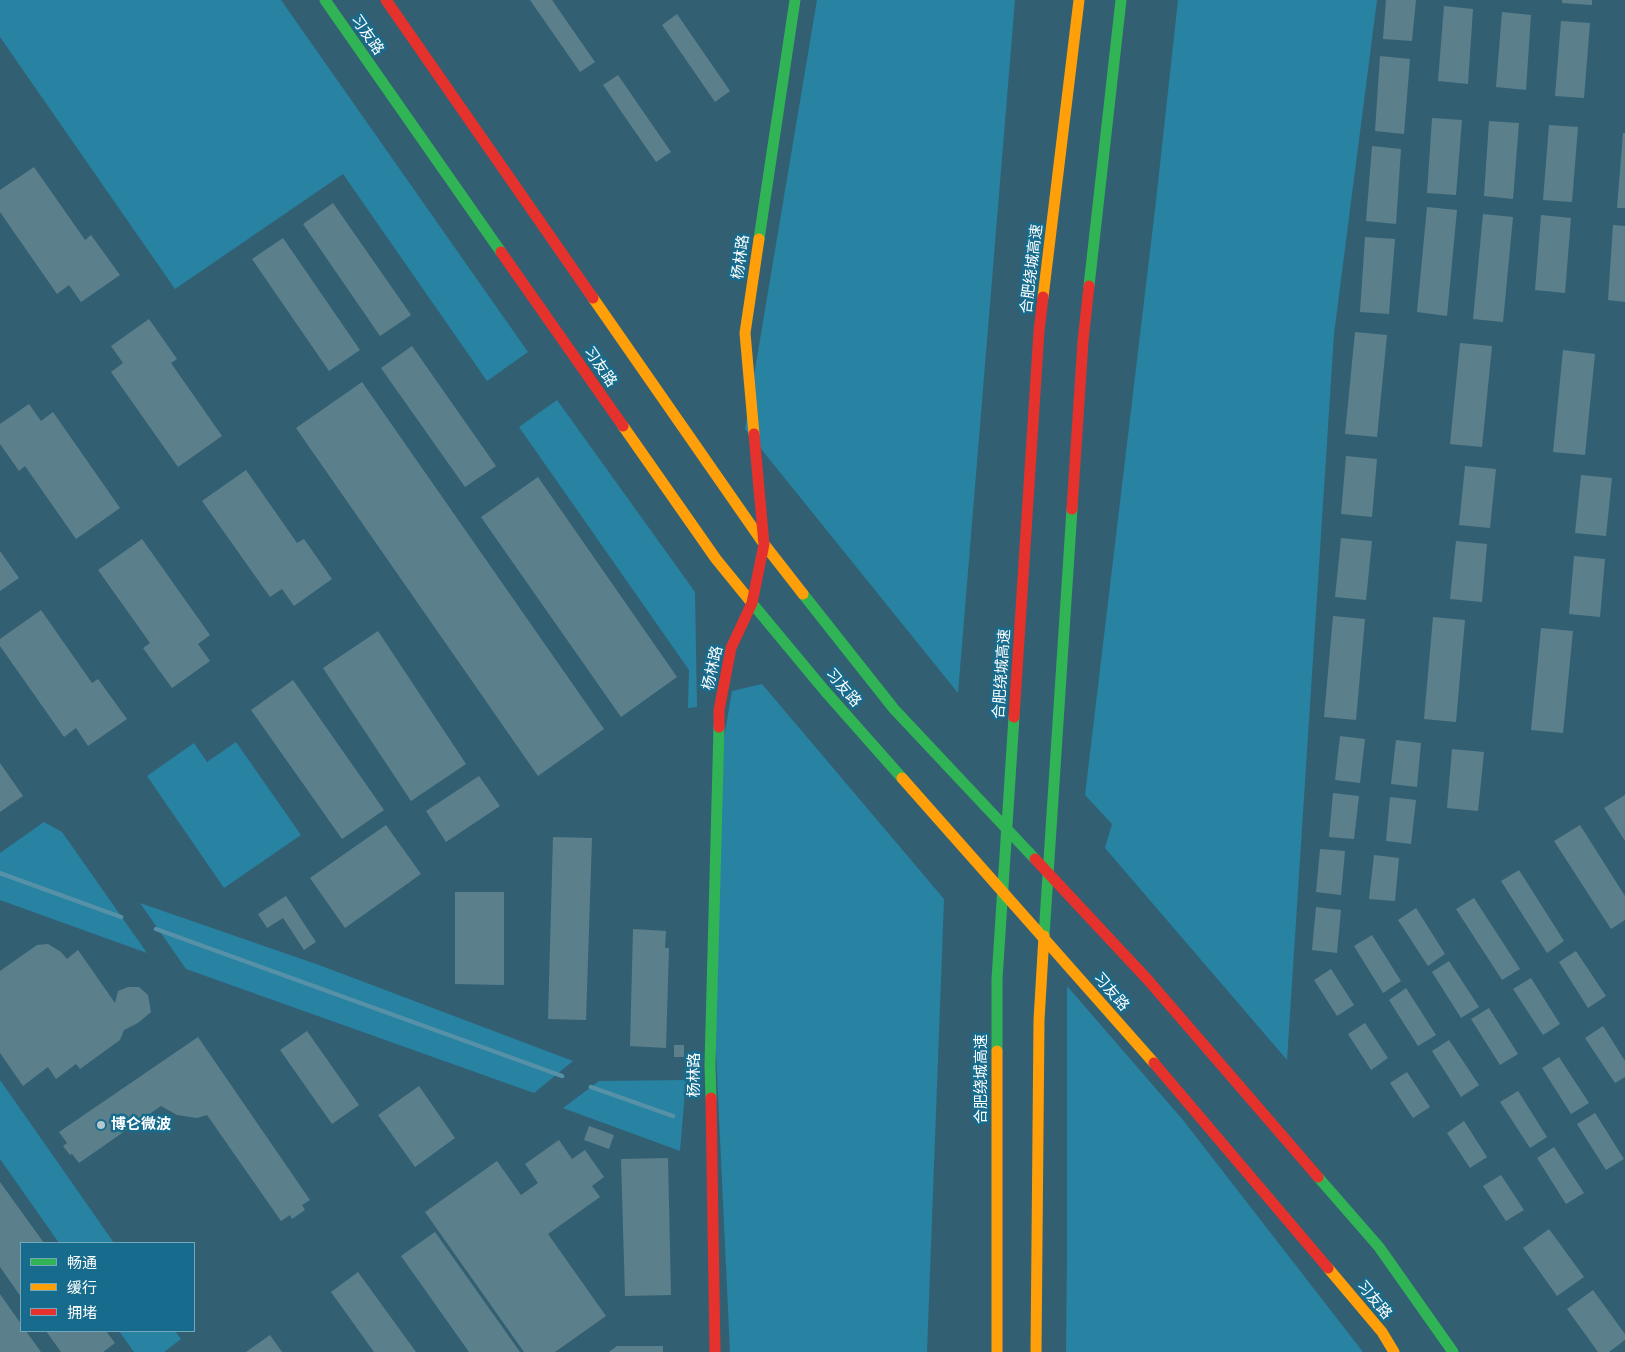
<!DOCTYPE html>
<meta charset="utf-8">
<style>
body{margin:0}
#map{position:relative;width:1625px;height:1352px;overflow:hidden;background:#326072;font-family:"PT Sans","Noto Sans SC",sans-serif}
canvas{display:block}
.legend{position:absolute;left:20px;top:1242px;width:175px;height:90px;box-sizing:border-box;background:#176c8d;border:1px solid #74a7bb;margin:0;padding:6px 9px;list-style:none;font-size:15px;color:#fff}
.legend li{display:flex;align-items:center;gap:10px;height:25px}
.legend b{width:25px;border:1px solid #74a7bb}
</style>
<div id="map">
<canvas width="1625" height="1352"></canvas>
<ul class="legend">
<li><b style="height:6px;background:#30b455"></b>畅通</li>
<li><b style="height:6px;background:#ff9f0a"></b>缓行</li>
<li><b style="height:6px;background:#e5322d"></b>拥堵</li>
</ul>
</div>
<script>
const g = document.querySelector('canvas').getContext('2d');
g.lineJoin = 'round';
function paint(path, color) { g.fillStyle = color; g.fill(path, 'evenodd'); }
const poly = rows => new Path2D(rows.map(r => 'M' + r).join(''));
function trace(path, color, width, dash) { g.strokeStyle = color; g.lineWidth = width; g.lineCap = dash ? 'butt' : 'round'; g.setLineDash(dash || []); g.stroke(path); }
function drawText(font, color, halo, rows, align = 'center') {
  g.font = font + ' "PT Sans","Noto Sans SC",sans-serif'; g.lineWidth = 5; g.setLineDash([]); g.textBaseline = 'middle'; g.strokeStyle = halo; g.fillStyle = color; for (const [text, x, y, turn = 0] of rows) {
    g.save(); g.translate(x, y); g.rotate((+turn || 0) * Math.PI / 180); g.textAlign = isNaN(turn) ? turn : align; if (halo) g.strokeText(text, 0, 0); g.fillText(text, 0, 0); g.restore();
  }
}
paint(poly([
 [0,0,281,0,528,352,487,381,343,174,175,289,0,37],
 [817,0,1015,0,958,693,745,429],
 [1178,0,1377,0,1334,334,1287,1060,1105,848,1112,824,1085,795,1156,201],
 [557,400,695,592,697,707,688,708,689,670,519,427],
 [762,684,944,899,927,1352,730,1352,714,1010,724,738,732,691],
 [236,742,301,835,224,888,147,776,194,743,207,762],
 [44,822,62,832,147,953,0,900,0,853],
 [140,903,319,965,573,1061,534,1093,186,969],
 [1067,986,1183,1120,1363,1352,1066,1352,1067,1259],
 [0,1080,33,1127,114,1243,59,1243,0,1159],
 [686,1080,680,1151,563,1108,599,1081],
 [119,1331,175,1331,181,1339,164,1352,134,1352]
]), '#2882a2');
trace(poly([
 [0,873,121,917],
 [156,929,562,1076],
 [591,1087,673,1116]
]), '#5691a7', 4.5);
paint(poly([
 [530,0,552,0,595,62,580,72],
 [1386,0,1416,0,1412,41,1383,39],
 [1562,0,1592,0,1592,5,1562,3],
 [1444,6,1473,9,1468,84,1438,81],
 [1502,12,1531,15,1526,90,1496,87],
 [677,14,730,91,715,102,662,25],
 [1561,21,1590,23,1584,98,1555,96],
 [1380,56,1410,59,1404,134,1375,131],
 [618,75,671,152,656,162,603,85],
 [1432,118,1462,120,1456,195,1427,193],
 [1489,121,1519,123,1513,199,1484,196],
 [1549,125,1578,127,1572,202,1543,200],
 [1623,133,1625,133,1625,208,1617,208],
 [1372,146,1401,149,1396,224,1366,221],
 [34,167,85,240,91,235,120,275,81,302,69,285,57,294,0,212,0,190],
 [333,203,411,315,380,336,303,224],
 [1427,207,1457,210,1447,316,1417,312],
 [1483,214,1513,217,1503,322,1473,319],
 [1541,215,1571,218,1565,293,1535,290],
 [1613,225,1625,226,1625,302,1608,300],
 [1365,237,1395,239,1389,314,1360,312],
 [283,238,360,350,329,371,252,259],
 [149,319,177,359,171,363,222,436,178,467,111,372,123,363,111,346],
 [1355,332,1387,335,1377,437,1345,434],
 [1460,343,1492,346,1482,447,1450,444],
 [412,346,496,466,465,487,381,368],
 [1563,350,1595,354,1585,455,1553,452],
 [362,382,604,729,538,776,296,428],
 [29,404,41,421,53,412,120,508,76,539,25,466,19,471,0,444,0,424],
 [1346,456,1377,459,1372,517,1341,514],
 [1465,466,1496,469,1490,528,1459,525],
 [246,470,297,543,304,539,332,579,294,606,282,589,270,597,202,501],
 [1581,475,1612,478,1606,536,1575,533],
 [538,477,677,677,621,717,481,517],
 [1341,538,1372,541,1366,600,1335,597],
 [142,539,210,635,198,644,210,661,172,688,143,648,150,643,98,570],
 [1456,541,1487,544,1482,602,1450,599],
 [0,551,19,578,0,591],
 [1574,556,1605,559,1600,617,1569,614],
 [41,610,92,683,98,679,127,719,88,746,76,728,64,737,0,646,0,639],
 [1333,616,1365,619,1356,720,1324,717],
 [1433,617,1465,620,1456,722,1424,719],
 [1541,628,1573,631,1563,733,1531,730],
 [378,631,466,764,411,801,323,668],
 [293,680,384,810,342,839,251,710],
 [1340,736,1365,739,1360,783,1335,780],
 [1396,740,1421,743,1417,787,1391,784],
 [1452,749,1484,752,1478,811,1447,808],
 [0,763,23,796,0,812],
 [479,776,500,806,446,842,426,811],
 [1333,793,1359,796,1354,839,1329,837],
 [1625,795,1625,841,1604,808],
 [1390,797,1416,800,1411,844,1386,841],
 [386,825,421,874,345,928,310,878],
 [1580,825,1625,896,1625,920,1611,929,1554,841],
 [553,837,592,838,586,1020,548,1019],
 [1320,849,1345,851,1341,895,1316,892],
 [1374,855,1399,858,1395,901,1369,899],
 [1519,870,1564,941,1547,953,1501,881],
 [455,892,504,892,504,985,455,984],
 [286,896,316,942,304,950,283,918,267,928,258,914],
 [1474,898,1520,969,1502,980,1456,909],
 [1316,907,1341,910,1337,953,1312,950],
 [1416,908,1445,954,1428,966,1398,920],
 [633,929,666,931,665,948,669,948,666,1048,630,1046],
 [1372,935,1401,981,1383,993,1354,946],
 [48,944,61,952,67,959,78,950,115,1003,118,991,128,987,139,987,148,995,151,1012,138,1023,124,1030,120,1040,80,1069,76,1064,56,1079,48,1067,23,1086,0,1053,0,971,37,945],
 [1576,951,1606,996,1588,1008,1559,962],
 [1449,961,1479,1007,1461,1018,1432,972],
 [1331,969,1354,1005,1337,1016,1314,980],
 [1531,978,1560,1024,1543,1035,1513,989],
 [1406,988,1436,1035,1418,1046,1389,1000],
 [1489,1008,1518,1054,1500,1065,1471,1019],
 [1365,1023,1388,1058,1371,1070,1348,1034],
 [1603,1026,1625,1061,1625,1077,1615,1083,1585,1038],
 [307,1031,359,1105,332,1124,280,1050],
 [198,1037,310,1200,302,1205,305,1210,292,1219,290,1215,281,1221,207,1115,197,1118,177,1115,161,1106,79,1163,72,1154,70,1155,63,1146,67,1143,59,1132],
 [1449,1040,1479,1085,1461,1097,1432,1051],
 [674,1045,684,1045,684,1057,674,1057],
 [1559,1057,1589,1103,1571,1114,1542,1068],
 [1407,1072,1430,1107,1413,1118,1390,1083],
 [419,1086,455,1138,415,1167,378,1115],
 [1518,1091,1547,1137,1530,1148,1500,1102],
 [1595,1113,1624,1159,1606,1170,1577,1124],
 [1464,1121,1487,1157,1470,1168,1447,1133],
 [589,1126,614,1135,609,1149,584,1140],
 [559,1140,572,1159,585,1150,604,1177,592,1186,600,1197,548,1234,606,1316,555,1352,524,1352,425,1212,497,1161,521,1195,538,1183,525,1164],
 [1554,1147,1584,1193,1566,1204,1537,1158],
 [668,1158,671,1295,625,1296,621,1159],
 [1501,1175,1524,1210,1506,1221,1483,1186],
 [0,1182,44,1243,21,1243,21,1297,0,1267],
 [1549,1229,1584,1277,1557,1296,1523,1248],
 [435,1232,520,1352,469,1352,401,1256],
 [358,1272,416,1352,374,1352,331,1292],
 [1593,1290,1625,1334,1625,1340,1609,1352,1598,1352,1567,1309],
 [0,1294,21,1324,21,1331,26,1331,41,1352,0,1352],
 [46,1331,106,1331,115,1343,103,1352,61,1352],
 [270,1335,282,1352,246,1352],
 [617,1346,663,1346,663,1352,609,1352]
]), '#5c7f8c');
trace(poly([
 [325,0,501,252],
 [759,239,795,0],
 [1089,286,1121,0],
 [803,594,894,709,1035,859],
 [751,602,825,691,902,778],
 [1044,936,1072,509],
 [997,1051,997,979,1014,717],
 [711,1098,710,1065,719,727],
 [1318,1177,1379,1247,1453,1352]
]), '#30b455', 11);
trace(poly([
 [1043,297,1079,0],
 [593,298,764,544,803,594],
 [623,426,716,559,751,602],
 [754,434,745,333,759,239],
 [902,778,1154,1063],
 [997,1051,997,1352],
 [1328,1268,1382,1332,1394,1352],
 [1036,1352,1039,1020,1044,936]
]), '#ff9f0a', 11);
trace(poly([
 [386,0,593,298],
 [501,252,623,426],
 [1072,509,1083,341,1089,286],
 [1014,717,1039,331,1043,297],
 [719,727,719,710,731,648,752,603,764,544,754,434],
 [1035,859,1148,980,1318,1177],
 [1154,1063,1328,1268],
 [711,1098,715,1352]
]), '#e5322d', 11);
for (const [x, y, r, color] of [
 [101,1125,5,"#b7c7ce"]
]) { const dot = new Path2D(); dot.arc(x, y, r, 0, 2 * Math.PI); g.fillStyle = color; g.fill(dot); trace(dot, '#176c8d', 2); }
drawText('15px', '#fff', '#176c8d', [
 ["习友路",367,35,55],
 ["杨林路",741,257,-82],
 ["合肥绕城高速",1032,269,-83],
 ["习友路",600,367,55],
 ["杨林路",713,668,-77],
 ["合肥绕城高速",1002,674,-86],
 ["习友路",843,688,49],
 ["习友路",1111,992,49],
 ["杨林路",695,1075,-90],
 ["合肥绕城高速",982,1079,-90],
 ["习友路",1374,1300,50]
]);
drawText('bold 15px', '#fff', '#176c8d', [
 ["博仑微波",111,1125]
], 'left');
</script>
